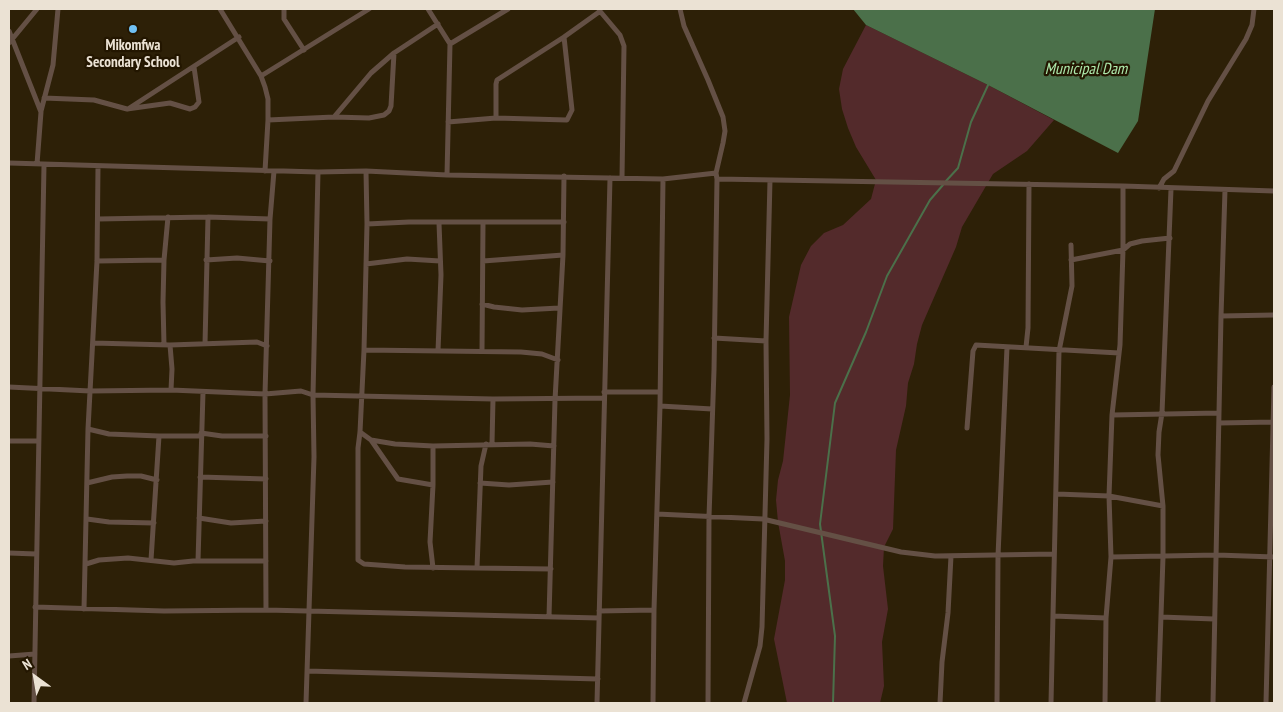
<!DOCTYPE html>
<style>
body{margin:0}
#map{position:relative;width:1283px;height:712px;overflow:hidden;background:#2d2007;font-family:"PT Sans Narrow",sans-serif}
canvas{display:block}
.frame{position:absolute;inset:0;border:10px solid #ebe2d4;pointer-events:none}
.north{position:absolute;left:10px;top:652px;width:50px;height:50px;-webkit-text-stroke:4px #231600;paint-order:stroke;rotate:328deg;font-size:14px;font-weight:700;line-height:20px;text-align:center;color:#ebe2d4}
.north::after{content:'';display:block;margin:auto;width:18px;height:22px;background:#ebe2d4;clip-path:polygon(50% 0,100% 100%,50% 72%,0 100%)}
</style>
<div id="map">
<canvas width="1283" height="712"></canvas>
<div class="frame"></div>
<div class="north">N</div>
</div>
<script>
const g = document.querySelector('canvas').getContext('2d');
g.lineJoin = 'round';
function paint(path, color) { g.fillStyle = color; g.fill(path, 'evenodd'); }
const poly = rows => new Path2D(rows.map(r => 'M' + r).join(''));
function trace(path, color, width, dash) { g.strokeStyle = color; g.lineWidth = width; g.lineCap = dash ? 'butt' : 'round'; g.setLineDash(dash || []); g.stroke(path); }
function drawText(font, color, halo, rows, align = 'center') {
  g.font = font + ' "PT Sans Narrow",sans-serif'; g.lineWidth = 4.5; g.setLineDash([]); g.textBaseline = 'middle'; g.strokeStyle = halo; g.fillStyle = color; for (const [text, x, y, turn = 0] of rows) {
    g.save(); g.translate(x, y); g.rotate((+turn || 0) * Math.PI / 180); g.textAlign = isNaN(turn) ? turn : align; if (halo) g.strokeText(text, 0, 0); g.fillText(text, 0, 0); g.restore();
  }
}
paint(poly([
 [866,25,988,85,1054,120,1027,151,993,174,962,227,956,247,922,325,917,344,914,364,908,383,906,406,896,450,893,529,884,547,883,566,888,609,882,642,884,686,880,703,787,703,774,639,785,580,785,561,778,522,776,500,778,480,783,461,790,395,789,317,801,265,811,246,824,233,843,225,871,199,876,180,856,147,848,128,842,109,839,89,843,69]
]), '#532a2b');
paint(poly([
 [853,9,1155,9,1138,121,1118,153,988,85,866,25]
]), '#4b704a');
trace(poly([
 [946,181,958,168,971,122,989,83],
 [833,703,835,636,820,524,835,403,866,332,887,276,930,200,943,185]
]), '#4b704a', 2);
trace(poly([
 [220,9,261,76,265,87,268,99,268,120,265,171],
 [284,9,284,19,304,50],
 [428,9,450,44,447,175],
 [680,9,684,26,708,80,723,117,725,131,723,143,716,173],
 [599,10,620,35,624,46,622,178],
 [9,31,41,112,37,164],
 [9,43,37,9],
 [450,44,508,9],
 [261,76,369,9],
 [44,98,94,100,127,109,170,103,190,109,195,107,199,102,194,67],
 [128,109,239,37],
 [41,111,53,65,58,9],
 [334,117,371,73,394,53],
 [496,118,496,84,497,80,564,37],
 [268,120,334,117,369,118,384,115,389,111,391,106,394,53,438,24],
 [448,122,496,118,567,120,572,110,564,37,599,12],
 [9,163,318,172,366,171,447,175,663,179,716,173,717,179,1123,186,1274,191],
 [366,171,367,224,364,350,360,432,358,448,358,560,364,564,405,567,477,568],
 [1159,188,1164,179,1174,171,1208,101,1246,39,1252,25,1254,9],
 [98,219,208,217,270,219],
 [367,224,409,222,564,222],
 [206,260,237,258,270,261],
 [1071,260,1123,250,1130,244,1142,241,1170,238],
 [97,261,164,260],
 [483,261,563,255],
 [366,264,407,259,440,261],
 [482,304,494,307,522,310,559,308],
 [1221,316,1274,315],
 [714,338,766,341],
 [93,343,170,345,257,342,267,346],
 [205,344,208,217],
 [164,345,163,302,164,260,168,217],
 [170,345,172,369,171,390],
 [1026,347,1028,328,1029,184],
 [364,350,521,352,542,354,558,360],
 [438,351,441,275,439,223],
 [482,351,483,223],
 [9,387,90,391,171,390,265,394,301,391,313,395,493,399,604,398],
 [604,392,660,392],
 [660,406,712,409],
 [1112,415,1219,413],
 [1219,423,1274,422],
 [967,428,973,351,976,345,1119,353],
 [88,429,109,434,159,436],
 [360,432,371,440,398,479,433,485],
 [201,433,222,436,266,436],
 [371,440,395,444,433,446,530,444,554,446],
 [9,441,38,441],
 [486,444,481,466,477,568,551,569],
 [492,444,493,399],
 [433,446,433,485,430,542,433,568],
 [200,477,266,479],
 [87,483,112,477,127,476,141,476,157,480],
 [480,483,509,485,553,482],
 [1057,494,1109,496,1163,506],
 [657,514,763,519,901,552,935,556,1054,554],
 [199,518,231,523,266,521],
 [87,519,109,522,154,523],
 [9,553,36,554],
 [1111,557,1217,555,1274,557],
 [151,560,159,436,201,436],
 [198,561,203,392],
 [86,564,99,560,128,558,174,563,193,561,266,561],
 [35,607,164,611,266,610,599,618],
 [84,609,88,429,97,261,98,167],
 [266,610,265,394,270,219,274,171],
 [599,611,654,610],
 [1053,616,1106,618],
 [549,617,555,400,563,255,564,176],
 [1161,617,1214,619],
 [9,656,35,654],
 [307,671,598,679],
 [34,703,44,165],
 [306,703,314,457,313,395,318,172],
 [597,703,610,178],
 [653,703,654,610,660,406,663,179],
 [708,703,709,517,714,370,717,179],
 [744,703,760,646,762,627,767,439,766,341,770,180],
 [940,703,942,662,948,613,951,556],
 [997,703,998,556,1007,347],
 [1051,703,1059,351,1072,286,1071,245],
 [1105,703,1106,618,1111,557,1109,496,1112,415,1120,345,1123,250,1123,186],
 [1158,703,1163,557,1163,506,1158,455,1159,432,1162,413,1171,189],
 [1213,703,1221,316,1225,190],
 [1266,703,1274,387]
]), '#645045', 5);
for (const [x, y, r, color] of [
 [133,29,5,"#70c1f4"]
]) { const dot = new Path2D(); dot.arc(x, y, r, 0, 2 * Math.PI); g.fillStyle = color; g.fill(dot); trace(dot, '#231600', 2); }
drawText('bold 15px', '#ebe2d4', '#231600', [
 ["Mikomfwa",133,46],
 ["Secondary School",133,63]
]);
drawText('italic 16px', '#aeeaac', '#231600', [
 ["Municipal Dam",1086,69]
]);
</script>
